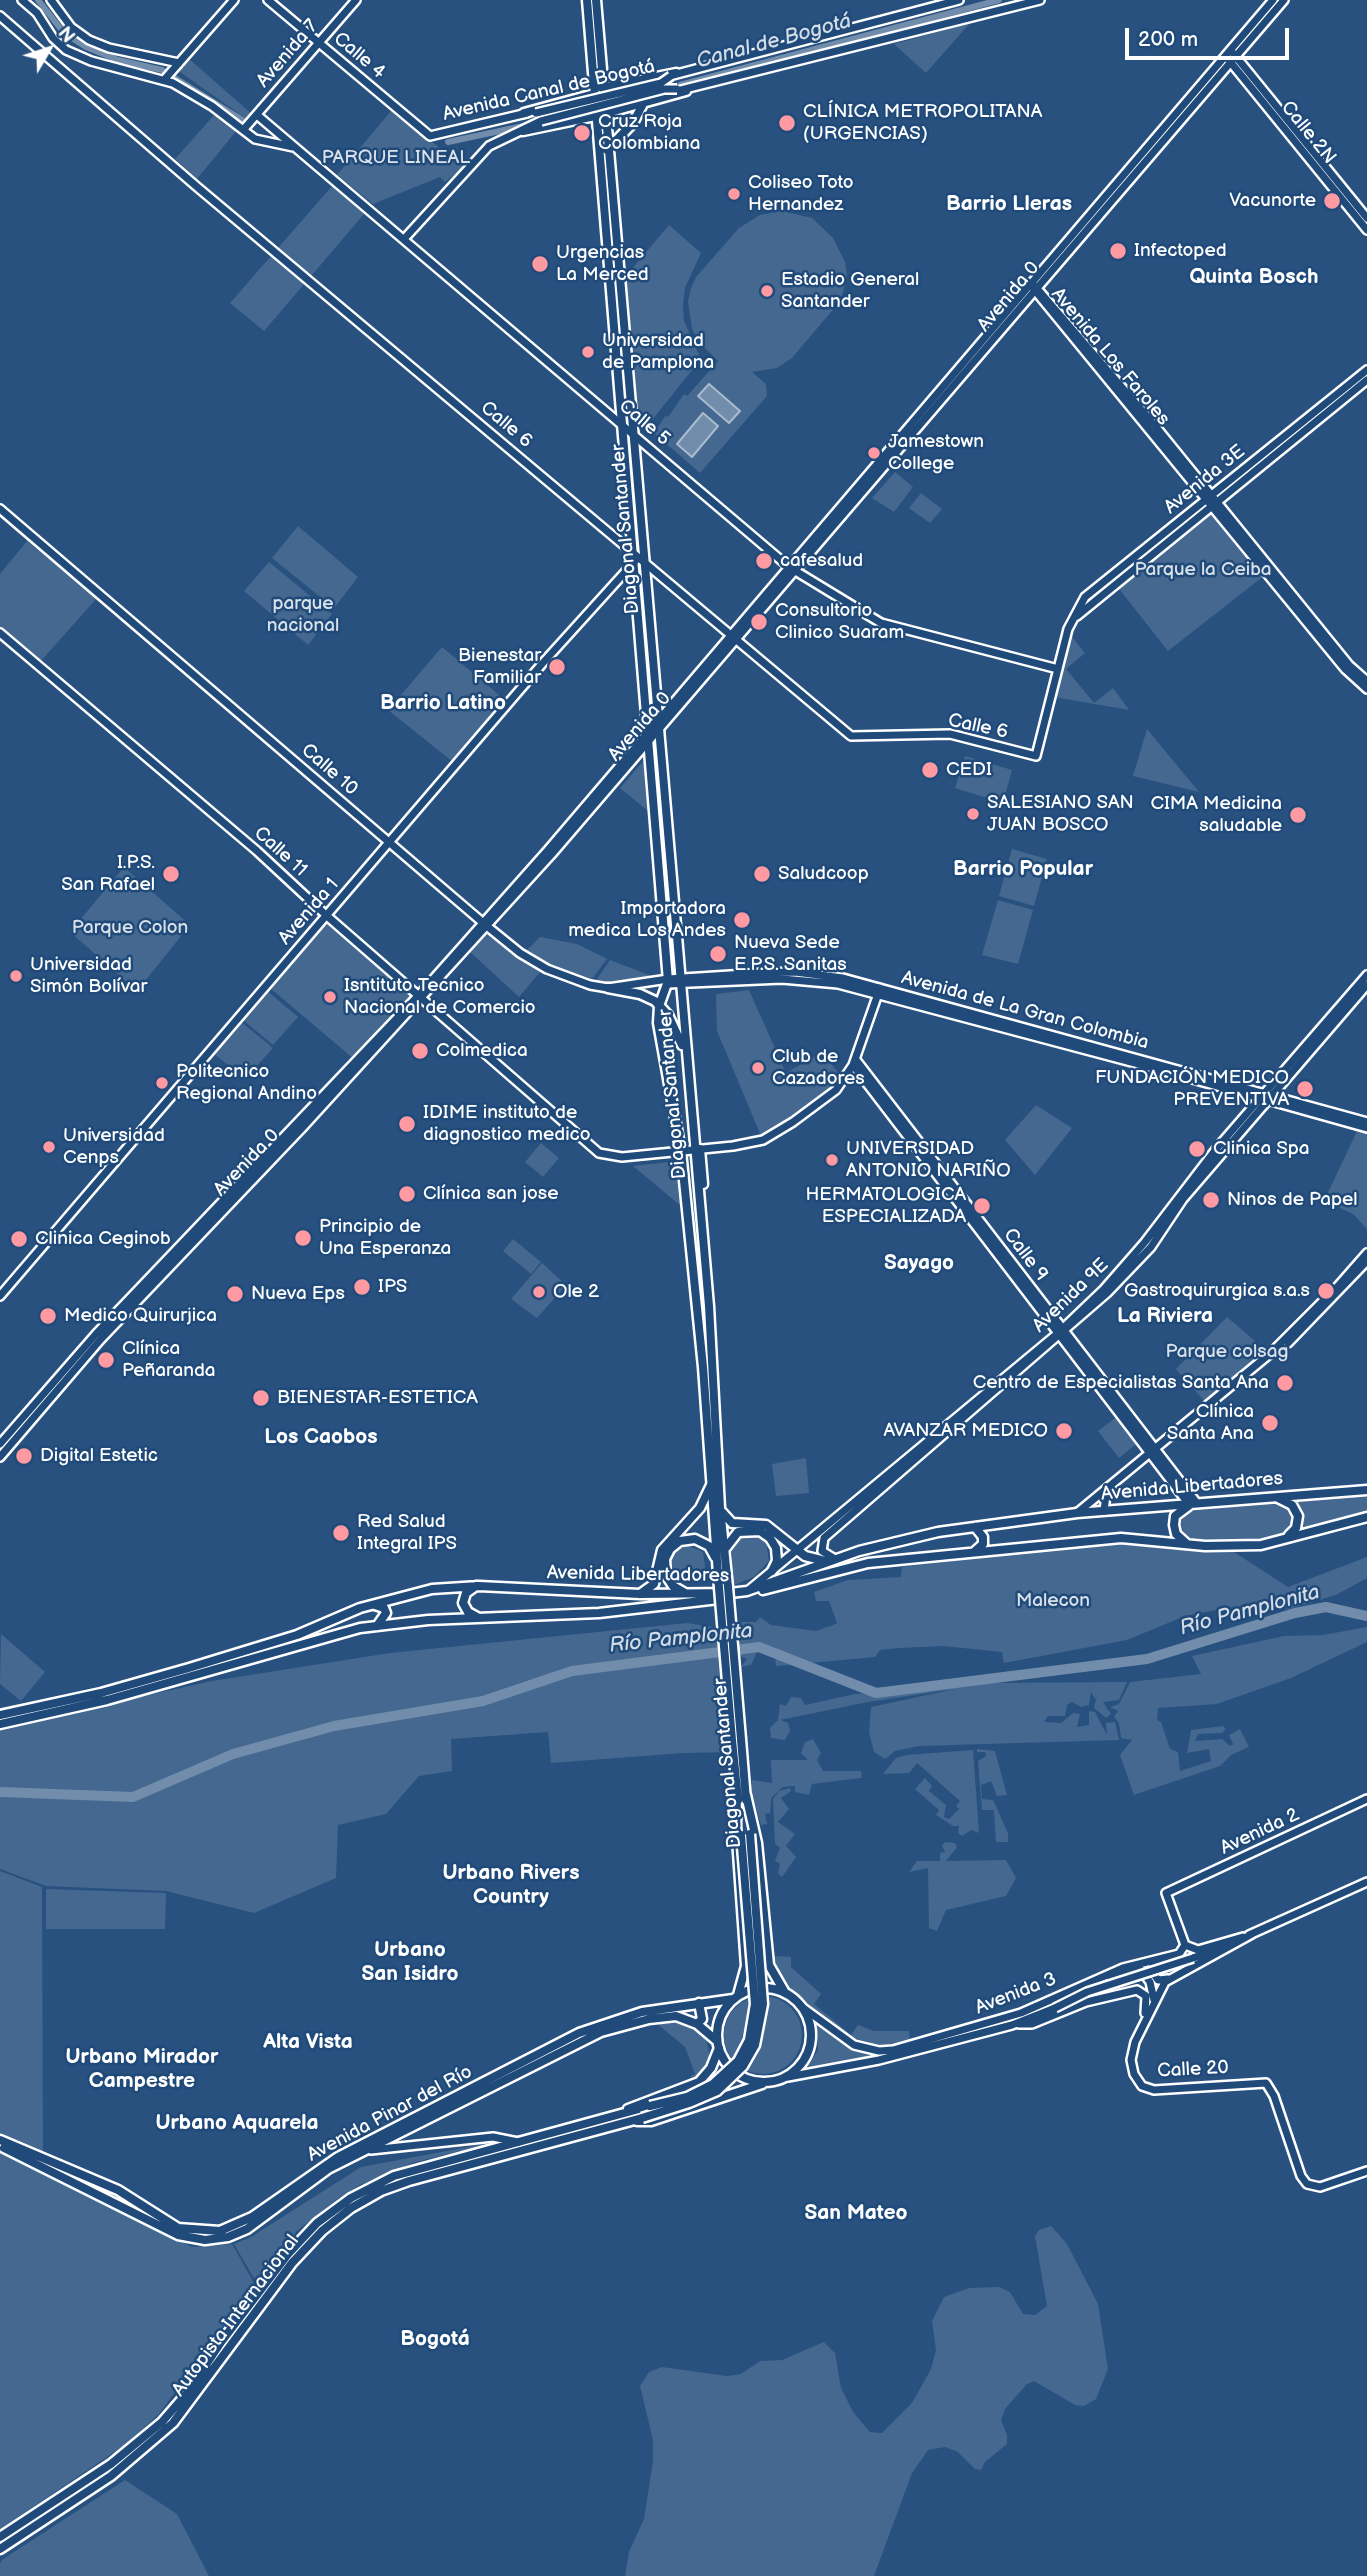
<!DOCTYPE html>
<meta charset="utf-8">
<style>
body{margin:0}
#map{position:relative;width:1367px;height:2576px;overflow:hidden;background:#28517f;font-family:"Balsamiq Sans",sans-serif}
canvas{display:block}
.north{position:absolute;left:14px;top:14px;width:70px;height:70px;-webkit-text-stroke:5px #1f4a7a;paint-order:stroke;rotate:51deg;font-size:19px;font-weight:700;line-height:28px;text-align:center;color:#fff}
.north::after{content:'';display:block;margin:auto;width:24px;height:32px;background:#fff;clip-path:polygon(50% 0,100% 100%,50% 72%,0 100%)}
.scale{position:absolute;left:1125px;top:28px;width:164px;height:32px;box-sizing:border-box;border:4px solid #fff;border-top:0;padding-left:9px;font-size:21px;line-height:24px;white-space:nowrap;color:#fff;-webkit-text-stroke:5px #1f4a7a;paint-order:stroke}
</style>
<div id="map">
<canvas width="1367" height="2576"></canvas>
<div class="north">N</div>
<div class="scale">200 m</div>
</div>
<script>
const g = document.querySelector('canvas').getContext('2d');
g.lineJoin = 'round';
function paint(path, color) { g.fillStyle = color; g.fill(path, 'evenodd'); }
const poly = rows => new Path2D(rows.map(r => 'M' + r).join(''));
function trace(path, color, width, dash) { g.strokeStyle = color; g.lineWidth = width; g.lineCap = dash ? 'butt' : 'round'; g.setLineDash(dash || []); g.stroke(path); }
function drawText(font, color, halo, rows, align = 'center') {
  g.font = font + ' "Balsamiq Sans",sans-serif'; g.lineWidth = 5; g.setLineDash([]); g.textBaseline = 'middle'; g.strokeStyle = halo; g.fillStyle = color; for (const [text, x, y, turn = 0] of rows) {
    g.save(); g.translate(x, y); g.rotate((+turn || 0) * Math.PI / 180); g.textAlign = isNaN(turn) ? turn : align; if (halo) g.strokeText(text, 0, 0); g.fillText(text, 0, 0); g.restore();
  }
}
paint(poly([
 [970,23,926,73,894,44],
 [188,58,252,114,248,120,177,70],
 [392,110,464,167,445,182,440,177,373,204,337,175],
 [214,115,237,130,197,179,175,159],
 [332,186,365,213,264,331,230,303],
 [782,211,812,218,833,238,845,262,847,274,843,293,836,306,792,358,777,368,752,372,766,384,767,396,700,473,654,433,666,415,668,417,684,394,687,396,718,361,698,341,692,328,688,301,691,288,696,277,739,228,760,215],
 [669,225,701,253,685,288,683,305,684,321,701,359,644,430,638,429,625,277],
 [895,472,913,487,894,512,872,498],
 [921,493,942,509,930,523,909,508],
 [1210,509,1265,575,1168,651,1116,585],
 [298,526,358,577,334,608,272,558],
 [27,541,97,598,40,662,0,628,0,574],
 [269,562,332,614,308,645,244,591],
 [1069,633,1085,653,1066,669,1094,703,1113,688,1129,710,1054,697],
 [442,647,505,700,453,762,388,710],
 [1147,729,1199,792,1133,776],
 [965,756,1012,770,1003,803,955,788],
 [646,758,650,809,648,811,620,788],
 [1012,849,1047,859,1034,906,999,896],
 [124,867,190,925,137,991,70,932],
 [998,900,1033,910,1018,964,982,955],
 [331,919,416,994,355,1060,270,988],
 [486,934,540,972,519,997,469,951],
 [540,937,577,944,607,959,591,980,578,978,549,967,525,952],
 [610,960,657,978,625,985,595,982],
 [266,990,298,1017,273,1045,242,1019],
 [749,990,786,1073,823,1052,841,1077,804,1114,761,1136,717,1031,716,994],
 [240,1021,273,1048,245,1079,213,1053],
 [1036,1105,1072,1128,1035,1175,1005,1140],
 [1357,1131,1367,1134,1367,1229,1353,1214,1324,1201],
 [541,1143,559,1158,543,1177,525,1162],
 [678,1161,682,1207,633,1166],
 [513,1239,541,1262,531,1274,503,1251],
 [542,1263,566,1285,537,1318,511,1299],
 [1227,1317,1268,1352,1207,1404,1176,1369],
 [1119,1415,1140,1441,1119,1458,1098,1431],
 [806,1458,809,1493,776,1496,772,1464],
 [1367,1493,1367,1515,1293,1534,1299,1524,1286,1498],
 [1274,1500,1292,1509,1296,1522,1285,1535,1258,1544,1188,1542,1177,1532,1179,1516,1187,1508],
 [744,1535,757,1535,766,1543,769,1561,754,1577,734,1585,731,1547],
 [1136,1540,1234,1552,1288,1587,1367,1557,1367,1578,1336,1595,1289,1609,1261,1604,1227,1608,1185,1616,1127,1640,1004,1663,1002,1652,943,1646,899,1648,880,1650,875,1657,776,1666,774,1647,760,1645,751,1665,741,1667,747,1659,740,1656,737,1622,756,1622,760,1617,771,1625,816,1631,833,1625,837,1623,829,1601,816,1601,814,1592,848,1580,901,1577,902,1567],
 [687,1545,703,1552,707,1582,683,1582,672,1574,669,1567,671,1554],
 [687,1623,719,1628,735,1752,684,1753,551,1763,548,1732,451,1739,452,1771,419,1776,386,1814,338,1825,336,1878,254,1913,166,1891,46,1886,0,1869,0,1728,212,1681,390,1653],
 [1367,1627,1367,1642,1291,1678,1217,1704,1158,1708,1157,1720,1161,1722,1170,1749,1178,1752,1180,1771,1211,1761,1209,1749,1187,1753,1191,1730,1223,1726,1226,1729,1222,1733,1198,1734,1195,1741,1222,1739,1230,1746,1233,1744,1229,1735,1240,1729,1249,1747,1231,1755,1220,1766,1134,1795,1120,1755,1132,1740,1121,1738,1119,1723,1114,1717,1118,1711,1110,1707,1119,1704,1130,1682,1201,1674,1192,1656,1284,1636,1323,1635],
 [1,1634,45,1672,21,1701,0,1684],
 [1127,1682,1119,1700,1103,1702,1111,1714,1106,1718,1094,1708,1096,1700,1091,1692,1089,1705,1081,1707,1072,1702,1067,1705,1065,1716,1048,1716,1044,1722,1061,1723,1073,1713,1080,1714,1077,1727,1089,1725,1089,1711,1095,1712,1107,1735,1106,1723,1115,1722,1119,1740,919,1746,895,1751,885,1759,874,1752,869,1732,871,1707,955,1689,868,1702,780,1720,788,1723,790,1731,785,1740,771,1738,770,1728,778,1720,780,1704,786,1706,791,1697,801,1698,805,1705,855,1694,993,1683],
 [813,1739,821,1753,817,1760,823,1771,861,1771,862,1778,812,1784,809,1795,795,1792,795,1786,783,1787,771,1798,770,1813,765,1814,767,1824,761,1825,751,1790,752,1780,772,1783,771,1760,808,1760,801,1753,805,1742],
 [977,1749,995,1751,1007,1795,997,1796,991,1781,981,1785,982,1799,993,1800,1008,1833,1008,1842,996,1842,994,1810,982,1810,978,1761,986,1756,985,1752,977,1752],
 [973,1750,979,1833,971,1830,962,1836,958,1833,959,1826,953,1826,936,1815,939,1810,915,1789,925,1778,932,1786,929,1791,946,1805,944,1817,949,1819,959,1809,956,1806,960,1801,917,1763,909,1773,883,1774,896,1758,906,1755],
 [790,1788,791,1791,781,1798,789,1809,778,1822,795,1834,786,1846,796,1857,782,1877,778,1873,780,1864,775,1861,780,1848,775,1844,773,1799,779,1791],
 [945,1842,955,1843,957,1847,946,1861,1006,1860,1016,1878,1006,1896,946,1910,937,1931,929,1928,928,1868,909,1872,917,1861,940,1861,940,1853,945,1852,942,1846],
 [0,1871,42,1887,43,2155,0,2138],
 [46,1889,166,1893,165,1929,46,1929],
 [774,1956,791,1957,791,1967,821,1994,814,2004,851,2035,858,2025,874,2031,909,2031,910,2045,894,2049,874,2048,851,2039,791,1990,776,1970],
 '724 2035a39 39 0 1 1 78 0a39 39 0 1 1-78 0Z',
 [656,2018,691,2024,706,2037,710,2057,698,2078,692,2082,691,2076,695,2074,685,2047,655,2022],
 [815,2023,850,2049,873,2056,807,2068,818,2050],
 [500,2141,412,2163,360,2185,337,2199,298,2230,255,2280,234,2244,251,2237,361,2167],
 [0,2152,192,2247,232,2244,254,2283,159,2414,125,2445,0,2529],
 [1051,2226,1067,2244,1098,2304,1108,2369,1096,2399,1084,2406,1075,2405,1034,2381,1027,2384,1005,2409,1001,2420,1007,2435,1007,2444,985,2462,981,2470,975,2469,958,2452,945,2447,928,2450,912,2473,874,2576,625,2576,629,2552,644,2519,653,2461,653,2440,640,2386,649,2372,662,2367,727,2376,741,2374,760,2361,782,2360,824,2342,835,2353,841,2388,853,2412,870,2432,882,2433,912,2403,931,2369,936,2350,932,2321,944,2297,969,2288,999,2287,1010,2292,1023,2314,1035,2315,1047,2306,1035,2236,1039,2230],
 [125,2480,177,2514,209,2576,0,2576,0,2563,3,2559]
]), '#446890');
const water = poly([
 [709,384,740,411,729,423,698,396,709,384],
 [703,413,718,426,692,457,677,444,703,413]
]);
paint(water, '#718dab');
trace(water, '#aabbcd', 2);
trace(poly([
 [38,0,64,33,86,47,118,60,162,70,244,121],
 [680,85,999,0],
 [448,142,528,125]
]), '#718dab', 6);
trace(poly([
 [0,1792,133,1797,233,1754,334,1726,483,1701,572,1671,759,1647,876,1693,1147,1659,1295,1613,1326,1607,1367,1616]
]), '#718dab', 10);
const secondary = poly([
 [22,0,37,13,53,38,66,50,91,61,173,83,212,106,255,139,293,147],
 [51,0,71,27,89,40,109,48,179,63],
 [268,0,430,136,527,113],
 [0,16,196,186,851,736,950,734,1036,756,1068,629,1085,597,1367,370],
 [1233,53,1367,218],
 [1228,59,1367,230],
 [673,75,959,0],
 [164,80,234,0],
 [681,90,1040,0],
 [257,115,789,567,881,623,1058,669],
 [244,129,356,0],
 [404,239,489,146,541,121],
 [1034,285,1156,427,1349,665,1367,681],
 [1033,288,1345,669,1367,689],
 [0,509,488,927,520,953,547,969,590,985,608,988,668,979,761,973,795,972,843,978,1367,1122],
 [1077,616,1367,380],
 [0,633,257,851,327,916,599,1153,622,1157,733,1146,763,1140,793,1122,836,1090,853,1065,880,988],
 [668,984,782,979,838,984,1139,1064,1367,1128],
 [856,1060,1196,1502],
 [853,1065,1188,1503],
 [0,1296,541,665,636,560],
 [1288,1343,1367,1261],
 [0,1444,96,1334,420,994,547,851,1273,0],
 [0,1457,101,1339,303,1127,551,855,1284,0],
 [1104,1511,1106,1495,1112,1490],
 [1077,1513,1272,1352,1338,1286,1367,1253],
 [835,1559,822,1551,824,1538,1107,1293,1151,1247,1183,1199,1367,985],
 [750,1589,1057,1334,1104,1289,1145,1242,1217,1148,1367,975],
 [1252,1934,1165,1982,1135,2042,1131,2060,1134,2074,1142,2086,1154,2090,1266,2083,1274,2096,1301,2176,1307,2184,1320,2187,1367,2171],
 [1249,1935,1367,1882],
 [1185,1945,1166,1893,1367,1799],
 [1185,1945,1198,1950,1243,1937],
 [1193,1958,1226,1945],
 [1164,1960,1152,1968,1153,1973,1158,1980,1168,1979],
 [1110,1977,1141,1970,1150,1982,1154,2000],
 [802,2007,854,2045,879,2051,893,2050,1021,2013,1123,1968,1179,1954,1185,1945],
 [1019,2024,1032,2024,1086,2002,1137,1990,1146,1996,1145,2013],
 [788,2077,879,2060,1012,2025,1055,2008],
 [371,2150,493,2137,518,2142]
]);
const primary = poly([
 [587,0,668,981,659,1006,658,1023,681,1151,703,1367,719,1588],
 [596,0,709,1306,720,1508,728,1587],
 [602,88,676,73],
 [524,113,594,94],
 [603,114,686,91],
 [523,131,595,116],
 [607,150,633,123,644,102],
 [608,988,640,994,655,1001,668,1015,682,1045],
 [700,1149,703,1184],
 [1278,1498,1292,1505,1298,1516,1296,1528,1289,1535],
 [722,1512,732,1523,766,1525,805,1556,825,1561],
 [1187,1544,1176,1534,1174,1525,1175,1516,1191,1504],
 [724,1550,738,1532,760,1531,770,1538,776,1548,777,1561,772,1571],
 [974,1552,983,1544,983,1537,975,1527],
 [476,1586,466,1593,463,1603,468,1612,477,1617],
 [763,1590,868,1563,1121,1538,1205,1546,1261,1545,1367,1517],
 [685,1593,673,1586,666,1575,665,1559,670,1549,680,1541,695,1539,709,1546,715,1557],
 [640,1594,654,1584,662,1550,700,1508,711,1485],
 [375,1605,384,1608,386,1613,377,1626],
 [0,1715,101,1693,189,1668,297,1635,360,1608,432,1589,479,1586,640,1594,730,1593,747,1591,859,1551,938,1532,1077,1513,1367,1490],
 [0,1724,107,1700,360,1628,428,1620,599,1613,727,1598],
 [741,1739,746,1800],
 [732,1740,738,1800],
 [746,1795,757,1843,769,1965,784,1991],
 [737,1798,736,1825,746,1966,738,1995],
 '717 2035a47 47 0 1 1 94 0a47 47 0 1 1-94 0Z',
 [697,2024,702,2019,699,2003],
 [628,2109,699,2082,711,2068,719,2048],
 [637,2121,651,2121,762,2084],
 [0,2140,118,2190,178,2228,220,2231,252,2217,338,2157,579,2033,642,2012,733,1999],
 [4,2148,178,2235,205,2240,228,2237,247,2229,328,2169,601,2032,649,2019,676,2016,697,2024,717,2041],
 [0,2537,111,2464,162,2422,188,2392,221,2342,288,2254,317,2223,351,2198,394,2176,650,2106],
 [0,2549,111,2476,173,2423,292,2263,322,2231,351,2208,381,2191,409,2181,642,2118]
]);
trace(secondary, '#fff', 12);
trace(primary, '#fff', 13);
trace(secondary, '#1f4a7a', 7);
trace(primary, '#1f4a7a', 8);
const secondaryBridge = poly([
 [536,113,661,83,671,76],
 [541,121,664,89,677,89],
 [1055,2008,1087,1992,1193,1958]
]);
const primaryBridge = poly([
 [728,1587,741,1739],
 [719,1588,732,1740],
 [650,2106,687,2097,713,2084,738,2061,749,2040,755,2004,741,1835],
 [642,2118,689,2103,717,2091,743,2066,755,2045,763,2004,750,1834]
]);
trace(secondaryBridge, '#fff', 12, []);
trace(primaryBridge, '#fff', 13, []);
trace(secondaryBridge, '#1f4a7a', 7);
trace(primaryBridge, '#1f4a7a', 8);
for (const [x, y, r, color] of [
 [787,123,9,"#ff9aa2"],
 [582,133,9,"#ff9aa2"],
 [734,194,7,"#ff9aa2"],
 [1332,201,9,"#ff9aa2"],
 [1118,251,9,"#ff9aa2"],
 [540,264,9,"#ff9aa2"],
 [767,291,7,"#ff9aa2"],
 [588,352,7,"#ff9aa2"],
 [874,453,7,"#ff9aa2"],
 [764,561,9,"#ff9aa2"],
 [759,622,9,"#ff9aa2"],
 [557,667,9,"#ff9aa2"],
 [930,770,9,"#ff9aa2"],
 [973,814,7,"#ff9aa2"],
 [1298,815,9,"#ff9aa2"],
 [171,874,9,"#ff9aa2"],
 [762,874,9,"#ff9aa2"],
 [742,920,9,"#ff9aa2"],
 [718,954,9,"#ff9aa2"],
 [16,976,7,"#ff9aa2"],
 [330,997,7,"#ff9aa2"],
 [420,1051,9,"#ff9aa2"],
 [758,1068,7,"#ff9aa2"],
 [162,1083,7,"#ff9aa2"],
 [1305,1089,9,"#ff9aa2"],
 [407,1124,9,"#ff9aa2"],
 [49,1147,7,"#ff9aa2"],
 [1197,1149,9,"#ff9aa2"],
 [832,1160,7,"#ff9aa2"],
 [407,1194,9,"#ff9aa2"],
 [1211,1200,9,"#ff9aa2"],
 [982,1206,9,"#ff9aa2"],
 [303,1238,9,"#ff9aa2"],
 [19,1239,9,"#ff9aa2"],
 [362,1287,9,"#ff9aa2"],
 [1326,1291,9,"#ff9aa2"],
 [539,1292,7,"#ff9aa2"],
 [235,1294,9,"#ff9aa2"],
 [48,1316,9,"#ff9aa2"],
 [106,1360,9,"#ff9aa2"],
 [1285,1383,9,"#ff9aa2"],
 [261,1398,9,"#ff9aa2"],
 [1270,1423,9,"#ff9aa2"],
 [1064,1431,9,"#ff9aa2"],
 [24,1456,9,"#ff9aa2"],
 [341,1533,9,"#ff9aa2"]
]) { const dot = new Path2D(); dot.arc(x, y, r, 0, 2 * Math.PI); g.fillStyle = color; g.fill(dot); trace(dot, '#1f4a7a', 2.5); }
drawText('19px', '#fff', '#1f4a7a', [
 ["Avenida 7",288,54,-49],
 ["Calle 4",359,56,40],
 ["Avenida Canal de Bogotá",549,91,-13],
 ["Calle 2N",1308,133,51],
 ["Avenida 0",1009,297,-50],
 ["Avenida Los Faroles",1110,357,50],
 ["Calle 5",644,423,40],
 ["Calle 6",506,425,40],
 ["Avenida 3E",1205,480,-39],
 ["Diagonal Santander",626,529,-95],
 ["Avenida 0",640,727,-49],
 ["Calle 6",978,727,12],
 ["Calle 10",329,770,41],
 ["Calle 11",280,852,42],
 ["Avenida 1",309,912,-49],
 ["Avenida de La Gran Colombia",1025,1011,15],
 ["Diagonal Santander",673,1094,-95],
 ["Avenida 0",247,1163,-46],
 ["Calle 9",1025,1255,53],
 ["Avenida 9E",1071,1296,-44],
 ["Avenida Libertadores",1192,1487,-5],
 ["Avenida Libertadores",638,1575,1],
 ["Diagonal Santander",728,1763,-95],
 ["Avenida 2",1260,1832,-25],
 ["Avenida 3",1016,1994,-21],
 ["Calle 20",1193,2070,-3],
 ["Avenida Pinar del Río",390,2114,-28],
 ["Autopista Internacional",236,2316,-53]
]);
drawText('19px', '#fff', '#1f4a7a', [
 ["CLÍNICA METROPOLITANA",803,112],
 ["(URGENCIAS)",803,134],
 ["Cruz Roja",598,122],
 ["Colombiana",598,144],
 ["Coliseo Toto",748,183],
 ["Hernandez",748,205],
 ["Vacunorte",1316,201,"right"],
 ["Infectoped",1134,251],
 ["Urgencias",556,253],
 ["La Merced",556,275],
 ["Estadio General",781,280],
 ["Santander",781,302],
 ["Universidad",602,341],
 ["de Pamplona",602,363],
 ["Jamestown",888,442],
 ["College",888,464],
 ["cafesalud",780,561],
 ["Consultorio",775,611],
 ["Clinico Suaram",775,633],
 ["Bienestar",541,656,"right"],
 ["Familiar",541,678,"right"],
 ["CEDI",946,770],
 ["SALESIANO SAN",987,803],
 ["JUAN BOSCO",987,825],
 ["CIMA Medicina",1282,804,"right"],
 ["saludable",1282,826,"right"],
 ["I.P.S.",155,863,"right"],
 ["San Rafael",155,885,"right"],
 ["Saludcoop",778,874],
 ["Importadora",726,909,"right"],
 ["medica Los Andes",726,931,"right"],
 ["Nueva Sede",734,943],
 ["E.P.S. Sanitas",734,965],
 ["Universidad",30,965],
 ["Simón Bolívar",30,987],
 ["Isntituto Tecnico",344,986],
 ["Nacional de Comercio",344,1008],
 ["Colmedica",436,1051],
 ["Club de",772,1057],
 ["Cazadores",772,1079],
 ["Politecnico",176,1072],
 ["Regional Andino",176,1094],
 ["FUNDACIÓN MEDICO",1289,1078,"right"],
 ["PREVENTIVA",1289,1100,"right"],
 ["IDIME instituto de",423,1113],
 ["diagnostico medico",423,1135],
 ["Universidad",63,1136],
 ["Cenps",63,1158],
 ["UNIVERSIDAD",846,1149],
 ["ANTONIO NARIÑO",846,1171],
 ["Clinica Spa",1213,1149],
 ["Clínica san jose",423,1194],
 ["HERMATOLOGICA",966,1195,"right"],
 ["ESPECIALIZADA",966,1217,"right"],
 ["Ninos de Papel",1227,1200],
 ["Principio de",319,1227],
 ["Una Esperanza",319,1249],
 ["Clinica Ceginob",35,1239],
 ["IPS",378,1287],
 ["Gastroquirurgica s.a.s",1310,1291,"right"],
 ["Ole 2",553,1292],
 ["Nueva Eps",251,1294],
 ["Medico Quirurjica",64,1316],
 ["Clínica",122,1349],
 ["Peñaranda",122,1371],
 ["Centro de Especialistas Santa Ana",1269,1383,"right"],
 ["BIENESTAR-ESTETICA",277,1398],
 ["Clínica",1254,1412,"right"],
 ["Santa Ana",1254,1434,"right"],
 ["AVANZAR MEDICO",1048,1431,"right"],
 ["Digital Estetic",40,1456],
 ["Red Salud",357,1522],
 ["Integral IPS",357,1544]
], 'left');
drawText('19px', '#dae1e9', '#1f4a7a', [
 ["PARQUE LINEAL",396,158],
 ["Parque la Ceiba",1203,570],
 ["parque",303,604],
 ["nacional",303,626],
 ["Parque Colon",130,928],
 ["Parque colsag",1227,1352],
 ["Malecon",1053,1601]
]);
drawText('italic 21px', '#d4dde6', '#1f4a7a', [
 ["Canal de Bogotá",774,42,-15],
 ["Río Pamplonita",1250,1611,-15],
 ["Río Pamplonita",681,1639,-6]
]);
drawText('bold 21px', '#fff', '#1f4a7a', [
 ["Barrio Lleras",1009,205],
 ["Quinta Bosch",1254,278],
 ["Barrio Latino",443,704],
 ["Barrio Popular",1023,870],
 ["Sayago",919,1264],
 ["La Riviera",1165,1317],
 ["Los Caobos",321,1438],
 ["Urbano Rivers",511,1874],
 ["Country",511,1898],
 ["Urbano",410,1951],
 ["San Isidro",410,1975],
 ["Alta Vista",308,2043],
 ["Urbano Mirador",142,2058],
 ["Campestre",142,2082],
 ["Urbano Aquarela",237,2124],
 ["San Mateo",856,2214],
 ["Bogotá",435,2340]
]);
</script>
